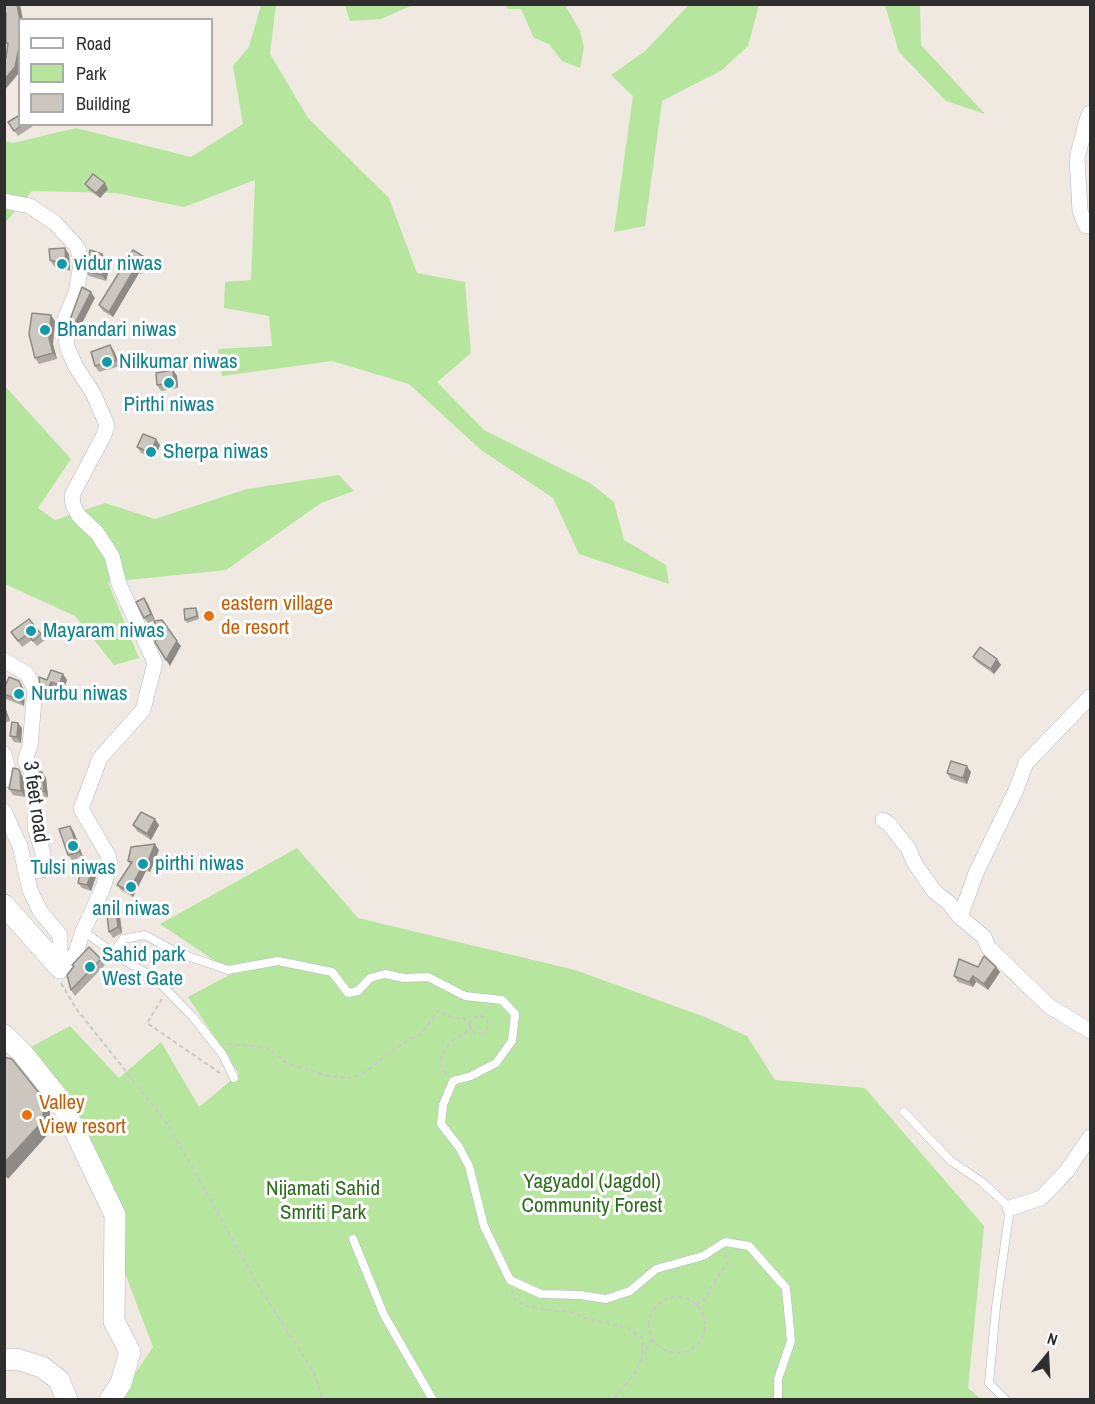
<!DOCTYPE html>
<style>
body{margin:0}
#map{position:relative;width:1095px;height:1404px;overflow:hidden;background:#efe9e1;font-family:"Archivo Narrow",sans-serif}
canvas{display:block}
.frame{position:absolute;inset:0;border:6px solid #2e2e2e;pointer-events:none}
.legend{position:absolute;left:18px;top:18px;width:195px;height:108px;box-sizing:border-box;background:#fff;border:2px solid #ababab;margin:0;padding:8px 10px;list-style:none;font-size:18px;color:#2e2e2e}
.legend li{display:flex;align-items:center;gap:12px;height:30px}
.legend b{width:30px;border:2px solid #ababab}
.north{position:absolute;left:1017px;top:1326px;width:60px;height:60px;-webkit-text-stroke:4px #fff;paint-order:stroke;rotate:18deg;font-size:16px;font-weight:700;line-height:24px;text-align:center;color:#2e2e2e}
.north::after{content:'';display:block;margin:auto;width:21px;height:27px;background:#2e2e2e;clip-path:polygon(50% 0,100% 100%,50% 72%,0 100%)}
</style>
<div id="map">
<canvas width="1095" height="1404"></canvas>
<div class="frame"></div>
<ul class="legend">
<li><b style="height:8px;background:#fff"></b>Road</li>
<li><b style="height:16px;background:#b6e59e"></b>Park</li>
<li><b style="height:16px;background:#cbc7bf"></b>Building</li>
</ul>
<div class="north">N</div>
</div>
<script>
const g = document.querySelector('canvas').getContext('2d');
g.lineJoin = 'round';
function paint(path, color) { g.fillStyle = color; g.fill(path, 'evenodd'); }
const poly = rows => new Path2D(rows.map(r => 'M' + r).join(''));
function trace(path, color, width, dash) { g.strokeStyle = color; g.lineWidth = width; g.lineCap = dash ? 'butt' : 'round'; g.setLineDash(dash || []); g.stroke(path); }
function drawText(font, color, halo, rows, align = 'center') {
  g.font = font + ' "Archivo Narrow",sans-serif'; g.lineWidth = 6; g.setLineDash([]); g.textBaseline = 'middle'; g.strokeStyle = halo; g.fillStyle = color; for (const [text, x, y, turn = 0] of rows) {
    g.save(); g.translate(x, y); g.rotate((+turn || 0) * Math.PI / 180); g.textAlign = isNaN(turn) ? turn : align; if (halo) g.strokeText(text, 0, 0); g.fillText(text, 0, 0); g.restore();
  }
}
paint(poly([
 [415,4,381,19,350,21,345,5],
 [556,4,565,5,580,31,584,47,580,68,562,61,549,44,534,38,521,9,508,9,505,5],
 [261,5,276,5,270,54,308,118,389,198,417,273,465,282,471,353,437,382,484,430,590,483,614,502,624,540,666,565,669,584,579,554,553,498,481,450,409,384,332,361,222,376,218,349,272,346,269,316,224,308,225,282,251,280,255,180,184,207,116,193,32,191,5,223,5,141,13,143,76,128,191,157,243,124,233,66,249,47],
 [689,5,759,5,748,46,722,70,662,101,645,226,614,232,633,96,611,75,644,52],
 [885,5,920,5,921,45,985,114,946,101,899,52],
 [4,385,71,459,38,508,55,520,105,503,155,519,247,489,339,475,354,491,321,503,226,570,108,582,139,658,114,665,75,616,5,584],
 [297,848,358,918,575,970,705,1017,747,1036,775,1080,865,1088,984,1226,968,1388,981,1399,118,1399,153,1347,123,1268,123,1213,29,1048,70,1026,119,1078,161,1042,199,1107,239,1074,188,997,233,973,160,924]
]), '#b6e59e');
const lane = poly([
 [83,931,125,961,155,978,193,1017,223,1055,234,1078],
 [113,953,123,939,145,935,176,952,228,970,278,961,332,972,348,993,358,991,370,978,385,974,404,978,428,977,465,996,502,1000,515,1014,512,1041,496,1063,471,1076,453,1081,443,1105,441,1124,459,1147,469,1166,484,1226,510,1280,541,1294,580,1295,606,1299,630,1291,656,1269,703,1256,725,1242,749,1246,786,1288,791,1341,778,1379,778,1400],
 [904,1112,951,1161,982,1182,1010,1208,996,1307,989,1383,1006,1400],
 [353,1239,384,1315,433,1400]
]);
const street = poly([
 [1090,113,1087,120,1077,158,1080,211,1086,226,1090,226],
 [4,201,30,206,55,223,78,248,81,264,76,293,65,319,67,347,76,367,93,393,107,425,104,435,72,495,73,505,79,516,97,533,112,556,119,584,155,663,143,710,100,758,81,809,108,855,110,864,103,888,83,931,75,955,60,968],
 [4,660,27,674,35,689,30,746,25,761,33,774,35,796,35,828,43,853,42,870,26,871],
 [4,754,8,769,4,780],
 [4,811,20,846,30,890,40,911,60,935,60,968],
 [883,820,889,824,908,848,915,864,934,891,949,903,960,917,984,937,988,947,1049,1006,1090,1031],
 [960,917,976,873,1016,790,1026,763,1090,697],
 [1010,1208,1041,1198,1066,1172,1090,1137]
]);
const secondary = poly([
 [4,905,60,968],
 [4,1035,24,1055,60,1100,115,1215,114,1321,130,1352,121,1383,110,1400],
 [4,1360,16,1359,42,1367,59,1380,67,1400]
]);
trace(lane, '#b4b7c1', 9);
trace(street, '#b4b7c1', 16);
trace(secondary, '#b4b7c1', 22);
trace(poly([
 [61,983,75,1007,169,1126,259,1287,314,1373,323,1400],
 [162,999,147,1023,220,1073],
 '470 1025a9 9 0 1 1 18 0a9 9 0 1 1-18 0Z',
 [228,1044,266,1047,288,1064,329,1076,349,1078,361,1075,400,1045,422,1033,439,1010,445,1015,456,1018,462,1017,470,1024],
 [446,1074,440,1064,443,1053,450,1042,471,1029],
 [512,1290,513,1298,526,1306,556,1311,569,1311,585,1318,628,1328,642,1338,642,1359,634,1374,613,1400],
 '649 1325a28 28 0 1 1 56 0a28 28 0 1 1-56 0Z',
 [696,1305,708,1297,708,1291,726,1265,728,1260,724,1252],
 [644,1356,651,1340]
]), '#c9c9c9', 2, [4.5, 3]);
trace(lane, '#fff', 8);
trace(street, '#fff', 15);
trace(secondary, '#fff', 21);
paint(poly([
 [8,122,20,124,36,124,18,136],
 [85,184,108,189,100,198,89,190],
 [69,254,70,271,54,266,50,260],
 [102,254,106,259,105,263,109,269,106,281,89,276,85,271],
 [144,257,148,263,141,274,139,273,113,317,103,311,99,305],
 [55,321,53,344,57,359,39,364,35,358],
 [110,345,114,351,120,366,99,372,95,366],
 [173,370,177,376,178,388,161,391,157,385],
 [160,445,155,458,141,453,137,447],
 [144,598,148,604,155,620,148,623,144,618],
 [198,611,199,619,187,623,185,620],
 [29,619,45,640,37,646,32,640,22,647,11,632],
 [973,657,997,659,1001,665,994,674,977,662],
 [63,674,67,680,63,691,54,687,50,699,44,696,40,691,47,680],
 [19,681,25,691,24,706,6,699,4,701,4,689],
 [4,704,10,721,4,723],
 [22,728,21,743,14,742,10,736],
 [18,769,23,777,25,797,13,795,9,789],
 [42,772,46,778,48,797,45,798,41,792],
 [971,772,967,784,951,779,947,773],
 [133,825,159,825,151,840,137,831],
 [70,826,74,832,83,857,72,860,68,855],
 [159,850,150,872,146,871,133,897,121,890,117,885,130,864,128,861],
 [98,871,91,891,82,888,78,883],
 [120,917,122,933,113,938,109,932],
 [101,959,105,965,75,996,71,990],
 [978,967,996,967,1000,972,988,990,976,982,973,987,958,982,954,976]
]), '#afaba4');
paint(poly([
 [17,4,20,4,23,20,20,20],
 [20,44,19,73,4,91,4,80],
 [105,183,108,189,100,198,96,193],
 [65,248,69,254,70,271,66,265],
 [102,254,106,259,105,263,109,269,106,281,102,275,100,262],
 [144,257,148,263,141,274,137,269],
 [135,268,139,273,113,317,109,312],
 [91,292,95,298,77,333,73,327],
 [51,315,55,321,53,344,57,359,53,353,49,338],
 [110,345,114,351,120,366,116,360],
 [173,370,177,376,178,388,174,383],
 [156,439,160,445,155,458,151,453],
 [144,598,148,604,155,620,151,614],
 [177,641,181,646,170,666,166,660],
 [997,659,1001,665,994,674,991,669],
 [63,674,67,680,63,691,59,685],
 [19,681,25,691,24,706,20,700],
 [51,682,54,687,50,699,46,693],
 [4,704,10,721,6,716,4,711],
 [18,723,22,728,21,743,17,737],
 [967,766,971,772,967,784,963,778],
 [20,772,23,777,25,797,21,791],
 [42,772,46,778,48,797,44,791],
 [155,819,159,825,151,840,147,834],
 [70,826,74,832,83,857,79,852],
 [155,844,159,850,150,872,146,866],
 [143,865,146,871,133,897,129,891],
 [94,866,98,871,91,891,87,885],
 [116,911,120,917,122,933,118,927],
 [996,967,1000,972,988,990,984,984],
 [973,976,976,982,973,987,969,982],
 [43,1098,50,1109,50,1132,8,1179,4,1174,4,1163]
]), '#8e8b86');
const building = poly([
 [4,4,17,4,20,20,20,43,15,67,4,80,4,60,6,58,8,43,6,43,6,13,4,13,4,4],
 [20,115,20,124,23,124,14,131,8,122,20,115],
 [93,174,105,183,96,193,85,184,93,174],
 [65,248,66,265,50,260,49,249,65,248],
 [90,250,102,254,100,262,105,263,102,275,85,271,90,250],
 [133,250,144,257,137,269,135,268,109,312,99,305,133,250],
 [82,287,91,292,73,327,71,317,82,287],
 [32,313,51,315,49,338,53,353,35,358,29,334,32,313],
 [110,345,116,360,95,366,91,352,110,345],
 [173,370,174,383,157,385,156,373,173,370],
 [143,434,156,439,151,453,137,447,143,434],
 [144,598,151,614,144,618,136,602,144,598],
 [196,608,197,616,185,620,184,609,196,608],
 [29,619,41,634,33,641,28,634,18,641,11,632,29,619],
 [162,620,177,641,166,660,155,642,158,634,154,621,162,620],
 [980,647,997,659,991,669,973,657,980,647],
 [51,670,63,674,59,685,51,682,46,693,40,691,39,677,47,680,51,670],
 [9,677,19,681,21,685,20,700,4,694,4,689,9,677],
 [12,722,18,723,17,737,10,736,12,722],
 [951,761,967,766,963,778,947,773,951,761],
 [13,768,18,769,20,772,21,791,9,789,13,768],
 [39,772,42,772,44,791,41,792,39,772],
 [141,812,155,819,147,834,133,825,141,812],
 [70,826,79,852,68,855,59,829,70,826],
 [155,844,146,866,143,865,129,891,117,885,132,862,128,861,131,847,155,844],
 [83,863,94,866,87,885,78,883,83,863],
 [116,911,118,927,109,932,107,915,116,911],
 [89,947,101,959,71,990,67,975,74,966,72,965,89,947],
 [984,956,996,967,984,984,973,976,969,982,954,976,959,959,978,967,984,956],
 [4,1057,12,1059,43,1098,43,1121,4,1163,4,1057]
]);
paint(building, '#cbc7bf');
trace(building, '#8e8b86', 1.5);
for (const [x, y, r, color] of [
 [62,264,6,"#0f9aa8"],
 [45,330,6,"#0f9aa8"],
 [107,362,6,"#0f9aa8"],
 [169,383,6,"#0f9aa8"],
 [151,452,6,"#0f9aa8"],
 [209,616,6,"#e8710a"],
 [31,631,6,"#0f9aa8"],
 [19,694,6,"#0f9aa8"],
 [73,846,6,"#0f9aa8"],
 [143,864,6,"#0f9aa8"],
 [131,887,6,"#0f9aa8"],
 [90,967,6,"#0f9aa8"],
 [27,1115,6,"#e8710a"]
]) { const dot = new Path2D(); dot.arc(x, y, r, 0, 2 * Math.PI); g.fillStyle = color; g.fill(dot); trace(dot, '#fff', 2); }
drawText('21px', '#0d838f', '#fff', [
 ["vidur niwas",74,264],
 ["Bhandari niwas",57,330],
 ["Nilkumar niwas",119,362],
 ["Pirthi niwas",169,405,"center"],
 ["Sherpa niwas",163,452],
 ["Mayaram niwas",43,631],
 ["Nurbu niwas",31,694],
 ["pirthi niwas",155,864],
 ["Tulsi niwas",73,868,"center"],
 ["anil niwas",131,909,"center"],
 ["Sahid park",102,955],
 ["West Gate",102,979]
], 'left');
drawText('21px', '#c56008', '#fff', [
 ["eastern village",221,604],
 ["de resort",221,628],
 ["Valley",39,1103],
 ["View resort",39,1127]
], 'left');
drawText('21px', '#2e2e2e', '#fff', [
 ["3 feet road",35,802,82]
]);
drawText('21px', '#2c6e1b', '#fff', [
 ["Yagyadol (Jagdol)",592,1182],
 ["Community Forest",592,1206],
 ["Nijamati Sahid",323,1189],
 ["Smriti Park",323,1213]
]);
</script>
